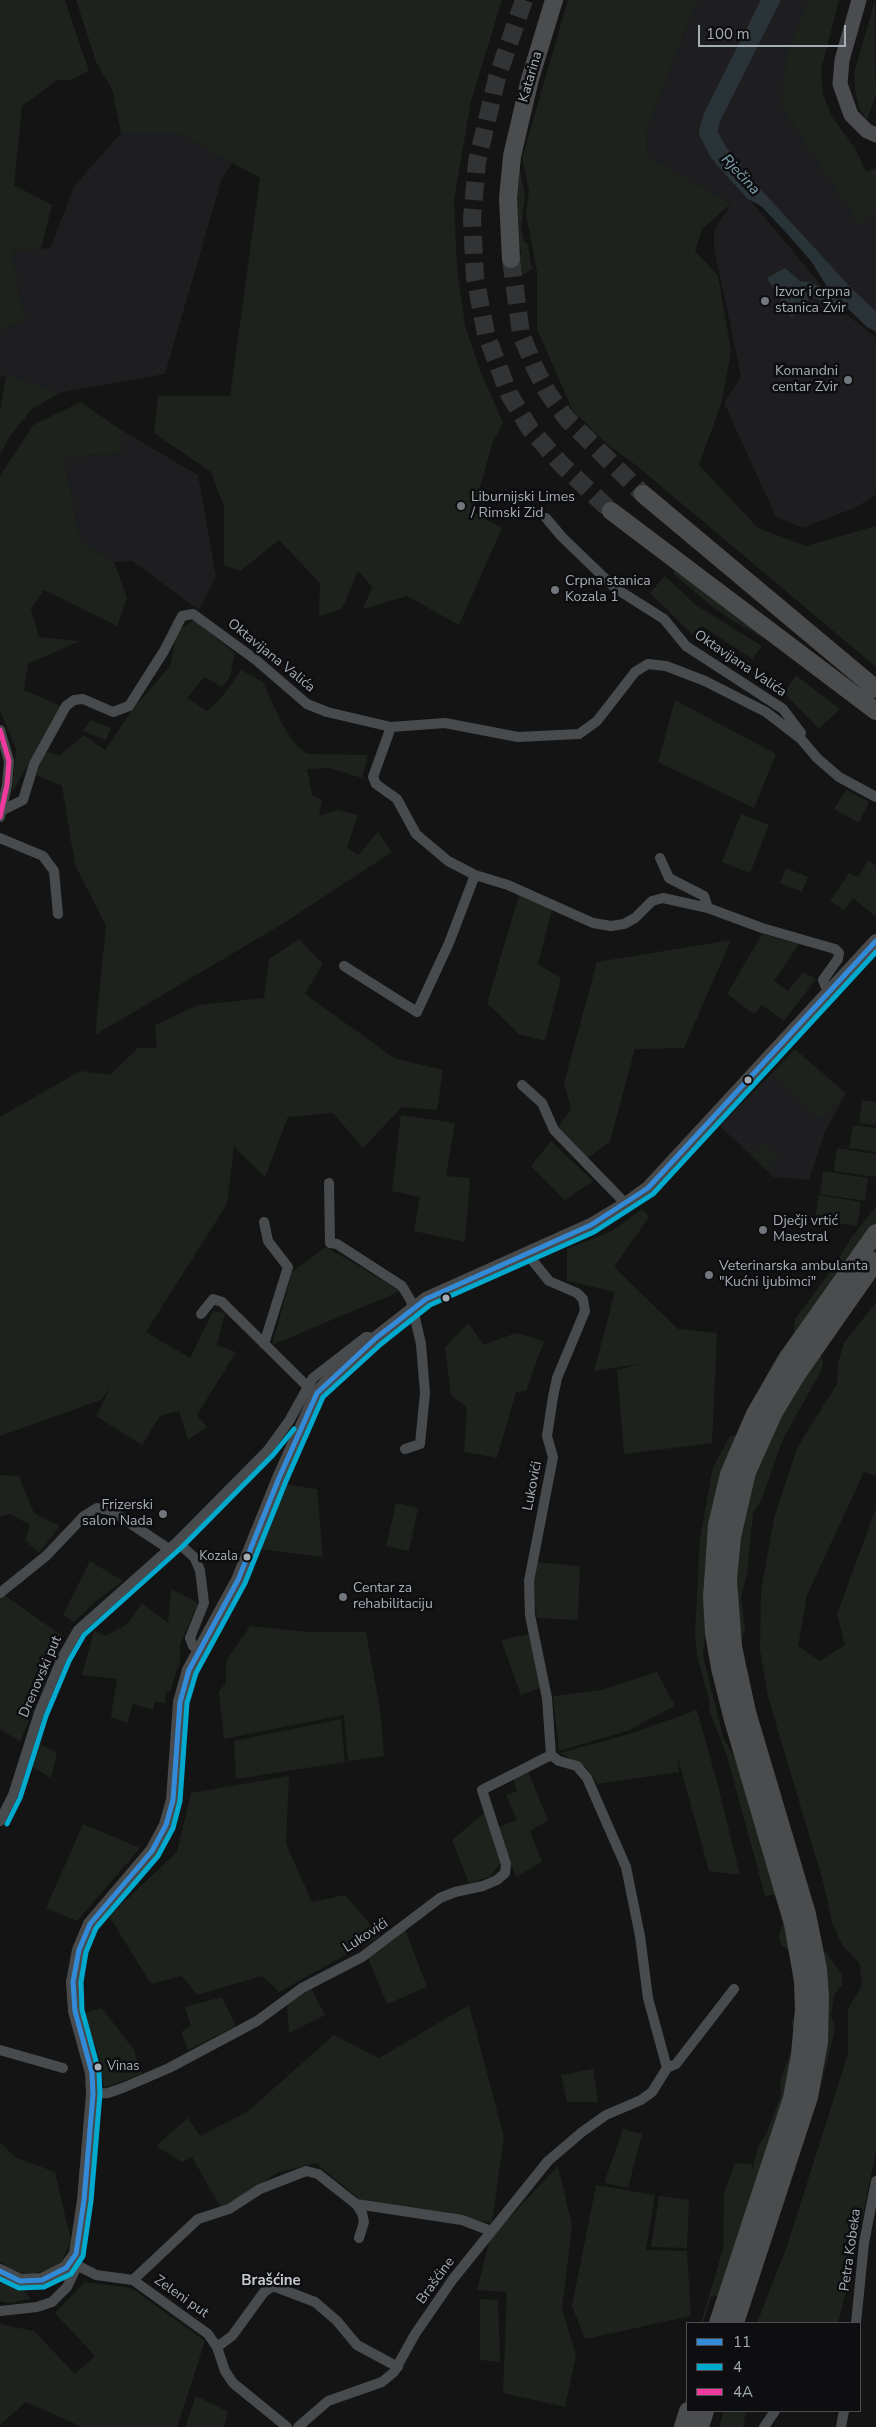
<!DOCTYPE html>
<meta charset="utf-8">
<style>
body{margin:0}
#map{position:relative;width:876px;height:2427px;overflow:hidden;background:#141414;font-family:"Nunito Sans",sans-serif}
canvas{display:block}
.legend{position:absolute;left:686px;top:2322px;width:175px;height:90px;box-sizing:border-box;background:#0e0e10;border:1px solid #4a4e52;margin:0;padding:6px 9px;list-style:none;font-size:15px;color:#a5adb5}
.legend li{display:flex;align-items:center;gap:10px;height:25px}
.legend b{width:25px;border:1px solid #4a4e52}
.scale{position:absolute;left:698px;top:25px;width:148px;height:22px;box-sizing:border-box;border:2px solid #a5adb5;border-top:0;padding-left:6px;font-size:15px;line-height:18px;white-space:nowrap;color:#a5adb5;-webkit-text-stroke:4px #0e0e10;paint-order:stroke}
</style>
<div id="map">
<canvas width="876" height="2427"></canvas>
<ul class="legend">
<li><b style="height:6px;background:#338bd7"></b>11</li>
<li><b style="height:6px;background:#00a9ce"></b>4</li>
<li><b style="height:6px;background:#f13a9d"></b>4A</li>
</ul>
<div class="scale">100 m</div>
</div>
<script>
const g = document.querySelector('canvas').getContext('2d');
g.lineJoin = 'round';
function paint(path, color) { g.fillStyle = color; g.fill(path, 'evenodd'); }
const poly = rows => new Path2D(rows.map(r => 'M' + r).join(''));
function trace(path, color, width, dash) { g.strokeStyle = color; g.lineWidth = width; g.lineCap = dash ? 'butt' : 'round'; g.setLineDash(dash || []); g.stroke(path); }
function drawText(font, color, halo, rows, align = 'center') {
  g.font = font + ' "Nunito Sans",sans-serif'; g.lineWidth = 5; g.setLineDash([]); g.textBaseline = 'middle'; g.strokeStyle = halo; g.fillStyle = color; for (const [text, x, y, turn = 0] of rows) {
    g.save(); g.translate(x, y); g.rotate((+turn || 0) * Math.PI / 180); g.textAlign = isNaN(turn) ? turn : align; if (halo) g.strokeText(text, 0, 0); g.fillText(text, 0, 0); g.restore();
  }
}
paint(poly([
 [697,0,809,0,781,106,860,223,876,213,876,313,715,163,743,191,843,312,876,337,876,494,857,507,803,528,776,517,724,403,741,376,714,248,714,230,731,204,646,157,647,129],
 [121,133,178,133,232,163,222,178,165,374,59,393,6,376,0,377,0,329,25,321,11,252,50,248,75,185],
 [121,430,198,475,216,576,199,610,132,561,114,562,80,541,64,458,121,453],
 [795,1049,846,1093,825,1132,809,1180,773,1177,720,1126]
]), '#1e1e20');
paint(poly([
 [0,0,65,0,89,71,70,80,57,80,22,106,14,185,52,205,41,249,11,252,25,321,0,329],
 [76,0,502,0,471,101,454,200,457,268,465,326,480,370,503,423,493,441,473,512,502,528,459,625,407,596,363,609,372,587,358,571,342,609,319,616,320,583,279,540,240,571,224,565,224,507,211,472,154,433,158,396,230,396,260,178,178,133,121,133,112,89,97,64],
 [568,0,697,0,647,129,646,156,731,204,702,229,695,251,718,275,731,351,722,401,699,465,758,528,806,546,876,526,876,667,637,466,608,445,573,411,537,329,537,271,526,214,529,190,522,158],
 [809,0,839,0,821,70,823,94,832,117,855,148,866,172,876,168,876,213,860,224,781,106,787,54],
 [875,0,876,95,867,120,859,108,855,89,854,73],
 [519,167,525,196,521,228,524,241,528,244,531,266,534,268,523,275,518,255,521,254,521,249,518,249,516,203],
 [6,375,59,393,32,409,10,436,0,455,0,412],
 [81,402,121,430,121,453,64,458,80,541,114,562,127,598,117,626,44,590,31,609,39,637,80,641,28,664,24,690,61,706,12,793,16,749,0,711,0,476,33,425],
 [676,570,764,636,763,638,735,622,711,606,673,573],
 [665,576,696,605,762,646,752,659,702,626,693,635,650,593],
 [194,620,235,653,230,677,222,687,204,677,187,698,207,711,222,697,241,670,263,682,282,724,296,745,307,754,368,755,362,778,329,768,307,769,312,795,322,800,319,816,337,810,358,815,347,847,358,855,378,832,392,852,284,923,95,1035,106,926,75,865,62,786,36,775,45,752,60,755,84,735,105,750,133,709,170,666,177,632],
 [796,675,840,709,819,729,784,693],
 [675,700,776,754,754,808,658,762],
 [91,720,111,728,106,740,83,731],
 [846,790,869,802,859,823,834,809],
 [741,814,769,825,750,873,722,862],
 [868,860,876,866,876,917,853,898,844,910,830,901,849,873,858,877],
 [786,868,808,877,802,892,780,883],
 [519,895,552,910,538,964,561,978,545,1041,519,1034,487,1003],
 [762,934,799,944,774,981,788,991,803,972,816,979,784,1021,762,1005,754,1014,727,994],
 [299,939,323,964,305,994,394,1058,443,1070,437,1110,402,1107,363,1148,333,1113,288,1117,265,1177,234,1147,227,1204,146,1332,190,1358,213,1311,225,1313,217,1345,236,1352,197,1415,207,1427,188,1440,179,1411,160,1416,142,1445,96,1416,110,1388,101,1400,0,1436,0,1117,80,1071,110,1075,138,1048,157,1048,155,1025,198,1005,264,998,269,959],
 [731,940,684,1048,635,1049,610,1141,587,1159,557,1129,571,1109,564,1083,597,962],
 [795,1050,844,1094,821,1119,773,1074],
 [862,1100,876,1102,876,1125,859,1123],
 [401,1115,455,1123,446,1176,470,1178,465,1242,414,1231,420,1197,392,1191],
 [853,1125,876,1128,876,1152,849,1148],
 [551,1141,593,1181,565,1200,531,1166],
 [762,1143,778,1158,768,1169,752,1154],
 [837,1148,876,1154,876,1177,834,1171],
 [823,1171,868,1178,865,1201,820,1194],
 [819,1195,861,1202,857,1226,815,1219],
 [876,1206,876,1222,798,1332,755,1398,775,1359,794,1332,795,1319,835,1265,851,1238],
 [642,1209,649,1217,614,1267,678,1329,717,1333,712,1443,624,1454,617,1370,639,1364,594,1371,615,1292,567,1281,567,1249,612,1231],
 [326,1247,401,1291,272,1345,292,1272],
 [876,1302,876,1476,864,1472,807,1595,798,1646,820,1661,845,1645,837,1614,876,1508,876,2151,854,2259,838,2323,757,2323,787,2246,828,2117,848,2053,848,2009,862,1985,860,1964,843,1946,832,1923,824,1885,768,1697,760,1650,761,1591,774,1518,797,1448,837,1384,838,1363,844,1343],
 [469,1323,483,1345,516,1333,544,1341,526,1391,516,1392,497,1458,464,1452,467,1408,451,1395,445,1347],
 [820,1352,823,1364,820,1373,783,1439,761,1501,753,1513,747,1574,741,1597,745,1630,741,1642,736,1562,750,1486,778,1418],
 [737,1435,709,1533,705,1577,706,1622,703,1655,723,1737,739,1766,778,1894,765,1896,727,1756,709,1710,710,1703,697,1656,695,1632,700,1538,713,1467,730,1436],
 [0,1475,19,1476,34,1513,60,1526,39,1553,25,1540,30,1525,10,1514,0,1516],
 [283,1484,317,1489,323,1557,258,1549],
 [396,1503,418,1508,409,1551,386,1546],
 [90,1561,123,1581,96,1601,74,1622,63,1615],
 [536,1562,580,1566,578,1620,537,1618,533,1586],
 [171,1589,198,1603,180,1645,180,1661,170,1692,166,1692,165,1703,155,1702,153,1710,133,1704,127,1723,111,1717,117,1679,82,1675,94,1631,106,1636,127,1624,142,1603,168,1623],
 [4,1595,64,1637,20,1742,0,1729,0,1598],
 [250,1626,310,1632,366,1632,380,1709,384,1756,348,1761,344,1715,224,1739,219,1691,226,1683,226,1661],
 [529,1634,540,1688,521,1695,501,1640],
 [657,1672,675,1706,627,1731,559,1751,553,1696,601,1690],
 [697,1710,717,1782,740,1875,709,1871,678,1758,679,1772,597,1784,586,1767,560,1753,629,1734],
 [341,1719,345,1762,236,1779,234,1741],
 [33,1740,57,1753,51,1778,27,1764],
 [528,1771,548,1821,530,1831,542,1862,516,1877,497,1828,517,1820,506,1795,517,1791,513,1778],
 [289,1776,286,1844,312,1902,345,1895,380,1936,279,1992,262,1976,197,1995,182,1976,151,1984,109,1916,177,1852,191,1793],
 [484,1813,502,1862,489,1877,469,1883,452,1840],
 [83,1824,140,1848,77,1921,46,1908],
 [784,1919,792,1950,797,1999,795,2045,784,2097,721,2295,711,2297,703,2323,701,2323,723,2249,724,2193,735,2163,751,2164,753,2168,758,2146,766,2134,781,2095,780,2081,793,2045,794,2032,791,2022,796,2013,793,1973,789,1951,781,1945,779,1936],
 [405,1929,427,1987,387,2004,368,1958],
 [821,1946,842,1975,842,1985,834,1995,831,2015,835,2029,819,2094,816,2093],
 [311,1988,325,2015,289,2033,287,2004],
 [222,1997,236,2026,188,2050,181,2032,191,2026,185,2007],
 [469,2005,504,2137,492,2223,363,2202,316,2163,279,2172,221,2208,192,2157,182,2162,156,2146,188,2118,200,2136,247,2112,334,2035,379,2058],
 [102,2008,134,2050,142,2074,104,2088,100,2060,84,2013],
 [593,2069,598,2102,567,2102,561,2075],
 [623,2129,642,2134,628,2188,604,2183],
 [0,2142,15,2157,55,2172,71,2241,61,2263,47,2270,31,2274,17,2272,0,2262],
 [558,2166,572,2225,562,2309,576,2355,565,2407,503,2393,507,2292,477,2290,490,2238],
 [596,2185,655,2195,646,2250,687,2251,691,2316,585,2339,572,2306],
 [659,2196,689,2200,687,2248,651,2247],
 [85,2282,131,2288,205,2341,177,2427,82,2427,26,2402,0,2425,0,2324,34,2331,75,2374,95,2356,55,2313],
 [0,2283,23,2290,31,2299,8,2303,0,2301],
 [480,2299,498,2300,500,2362,480,2360],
 [196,2396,228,2412,224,2427,185,2427],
 [724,2411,746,2411,743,2427,719,2427]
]), '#1d221c');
paint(poly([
 [721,146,854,291,876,311,876,332,867,327,841,302,833,304,810,297,799,312,791,317,767,278,785,268,800,281,809,282,825,289,826,285,811,261,781,227,761,206,748,199,715,163,714,154]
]), '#2a3337');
trace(poly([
 [732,167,718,152,708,132,712,117,771,0]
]), '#2a3337', 18);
trace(poly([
 [524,0,497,78,477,162,472,219,475,277,486,334,509,394,530,429,562,465,611,511],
 [511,259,521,334,535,368,548,393,567,419,643,494]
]), '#313334', 18, [18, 9]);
trace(poly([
 [546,518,562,537,615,588,664,619,686,646,783,709,801,733],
 [391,727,373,777,376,784,397,799,416,834,448,861,475,875,508,885,593,923,611,926,624,924,635,918,652,901,663,898,708,908,762,928,835,949,839,953,838,959,823,980,829,994],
 [0,730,9,761,7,785,0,817],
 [3,810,23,800,34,764,66,706,74,700,83,699,113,712,129,706,164,651,182,616,193,614,256,660,307,704,327,712,391,727,445,723,518,737,579,734,597,721,635,672,648,664,666,666,705,681,766,712,801,739,817,758,839,777,876,797],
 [0,838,43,856,54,871,58,914],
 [660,858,669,878,704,896,708,908],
 [344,966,417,1012,449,943,475,875],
 [522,1085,542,1103,554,1130,626,1204],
 [329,1183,330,1243,337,1244,402,1286,411,1301,421,1344,425,1393,420,1444,405,1449],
 [264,1222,268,1241,288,1267,264,1344],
 [528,1255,549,1281,577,1293,583,1299,585,1311,557,1378,553,1397,547,1436,553,1457,529,1581,530,1615,547,1698,551,1755,559,1761,577,1766,587,1778,626,1867,640,1936,648,1998,667,2068],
 [201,1314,213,1299,222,1302,307,1386],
 [177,1542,194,1557,200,1570,204,1603,190,1638,193,1646,198,1649],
 [0,1593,46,1556,84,1516,97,1508,110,1510,169,1549],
 [0,1821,13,1795,39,1713,62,1658,78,1630,177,1542,268,1450,289,1421,313,1378,366,1337,376,1338],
 [0,2050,63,2068],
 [93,2094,108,2093,125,2087,169,2068,231,2035,257,2021,302,1988,362,1957,440,1898,455,1892,483,1886,497,1880,505,1873,506,1864,482,1790,551,1755],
 [356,2204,462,2220,491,2231],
 [71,2262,96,2275,133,2280,198,2219,229,2209,260,2189,306,2171,318,2174,356,2204,362,2213,364,2222,359,2238],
 [133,2280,208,2334,217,2347,225,2371,233,2383,287,2427],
 [0,2311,37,2307,52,2302,67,2287,77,2266],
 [856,2323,864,2243,876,2181],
 [217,2347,232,2336,264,2292,273,2286,315,2302,337,2321,357,2345,398,2367],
 [298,2427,328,2401,382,2382,394,2372,415,2334,453,2279,548,2161,582,2132,606,2115,641,2100,652,2092,667,2068,676,2064,734,1989],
 [764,2427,775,2411],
 [841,2427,844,2411]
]), '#484b4d', 10);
trace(poly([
 [0,2271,20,2281,42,2280,66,2268,76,2254,84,2200,93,2094,92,2073,75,2011,73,1982,79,1950,90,1924,152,1851,166,1825,173,1800,180,1702,189,1670,238,1580,279,1478,317,1393,336,1373,376,1338,426,1299,591,1225,626,1204,648,1188,876,941]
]), '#47494b', 14);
trace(poly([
 [859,0,842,60,840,84,851,115,867,131,876,135]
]), '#4a4c4f', 15);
trace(poly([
 [511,259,508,198,512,156,530,79,554,0],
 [643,494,876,689],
 [611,511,876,711],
 [718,2323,792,2098,800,2055,804,2009,803,1981,793,1924,733,1720,720,1668,714,1633,712,1597,717,1525,729,1474,755,1414,787,1359,876,1233],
 [735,2323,809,2097,819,2042,820,1997,818,1969,807,1914,747,1712,733,1647,728,1579,732,1537,747,1472,774,1412,797,1374,876,1261],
 [683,2427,688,2411],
 [700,2427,705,2411]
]), '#4a4c4e', 18);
trace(poly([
 [0,2271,20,2281,42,2280,66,2268,76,2254,84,2200,93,2094,92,2073,75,2011,73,1982,79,1950,90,1924,152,1851,166,1825,173,1800,180,1702,189,1670,238,1580,279,1478,317,1393,376,1338,426,1299,591,1225,648,1188,876,941]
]), '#338bd7', 5);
trace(poly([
 [7,1824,20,1798,46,1716,69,1661,84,1635,182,1547,273,1455,294,1429],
 [0,2279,19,2288,44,2287,71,2274,83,2256,91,2201,100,2094,99,2072,82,2010,81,1982,86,1952,96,1928,158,1856,173,1828,180,1801,187,1703,196,1673,245,1583,286,1481,323,1397,381,1344,430,1305,594,1232,653,1194,876,952]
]), '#00a9ce', 5);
trace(poly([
 [0,730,9,761,7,785,0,817]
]), '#f13a9d', 5);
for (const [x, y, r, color] of [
 [765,301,5,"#72777d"],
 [848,380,5,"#72777d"],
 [461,506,5,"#72777d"],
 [555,590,5,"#72777d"],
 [748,1080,4.5,"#a5adb5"],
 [763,1230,5,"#72777d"],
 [709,1275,5,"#72777d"],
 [446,1298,4.5,"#a5adb5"],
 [163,1514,5,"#72777d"],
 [247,1557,4.5,"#a5adb5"],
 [343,1597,5,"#72777d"],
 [98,2067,4.5,"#a5adb5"]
]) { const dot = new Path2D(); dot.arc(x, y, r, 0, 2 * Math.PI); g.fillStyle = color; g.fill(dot); trace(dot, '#0e0e10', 2); }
drawText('13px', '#a5adb5', '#0e0e10', [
 ["Kozala",238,1557],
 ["Vinas",107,2067,"left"]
], 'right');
drawText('14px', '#a5adb5', '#0e0e10', [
 ["Katarina",531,77,-74],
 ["Oktavijana Valića",271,656,39],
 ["Oktavijana Valića",740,664,34],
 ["Lukovići",533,1486,-79],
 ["Drenovski put",41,1677,-67],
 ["Lukovići",366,1936,-33],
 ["Petra Kobeka",851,2250,-82],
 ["Brašćine",436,2281,-54],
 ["Zeleni put",181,2297,35]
]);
drawText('14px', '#a5adb5', '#0e0e10', [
 ["Izvor i crpna",775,293],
 ["stanica Zvir",775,309],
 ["Komandni",838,372,"right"],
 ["centar Zvir",838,388,"right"],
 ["Liburnijski Limes",471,498],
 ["/ Rimski Zid",471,514],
 ["Crpna stanica",565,582],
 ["Kozala 1",565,598],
 ["Dječji vrtić",773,1222],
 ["Maestral",773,1238],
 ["Veterinarska ambulanta",719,1267],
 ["\"Kućni ljubimci\"",719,1283],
 ["Frizerski",153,1506,"right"],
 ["salon Nada",153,1522,"right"],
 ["Centar za",353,1589],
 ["rehabilitaciju",353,1605]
], 'left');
drawText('italic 15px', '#7da1af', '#0e0e10', [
 ["Rječina",740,175,47]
]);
drawText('bold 15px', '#c6cbd1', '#0e0e10', [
 ["Brašćine",271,2281]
]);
</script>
